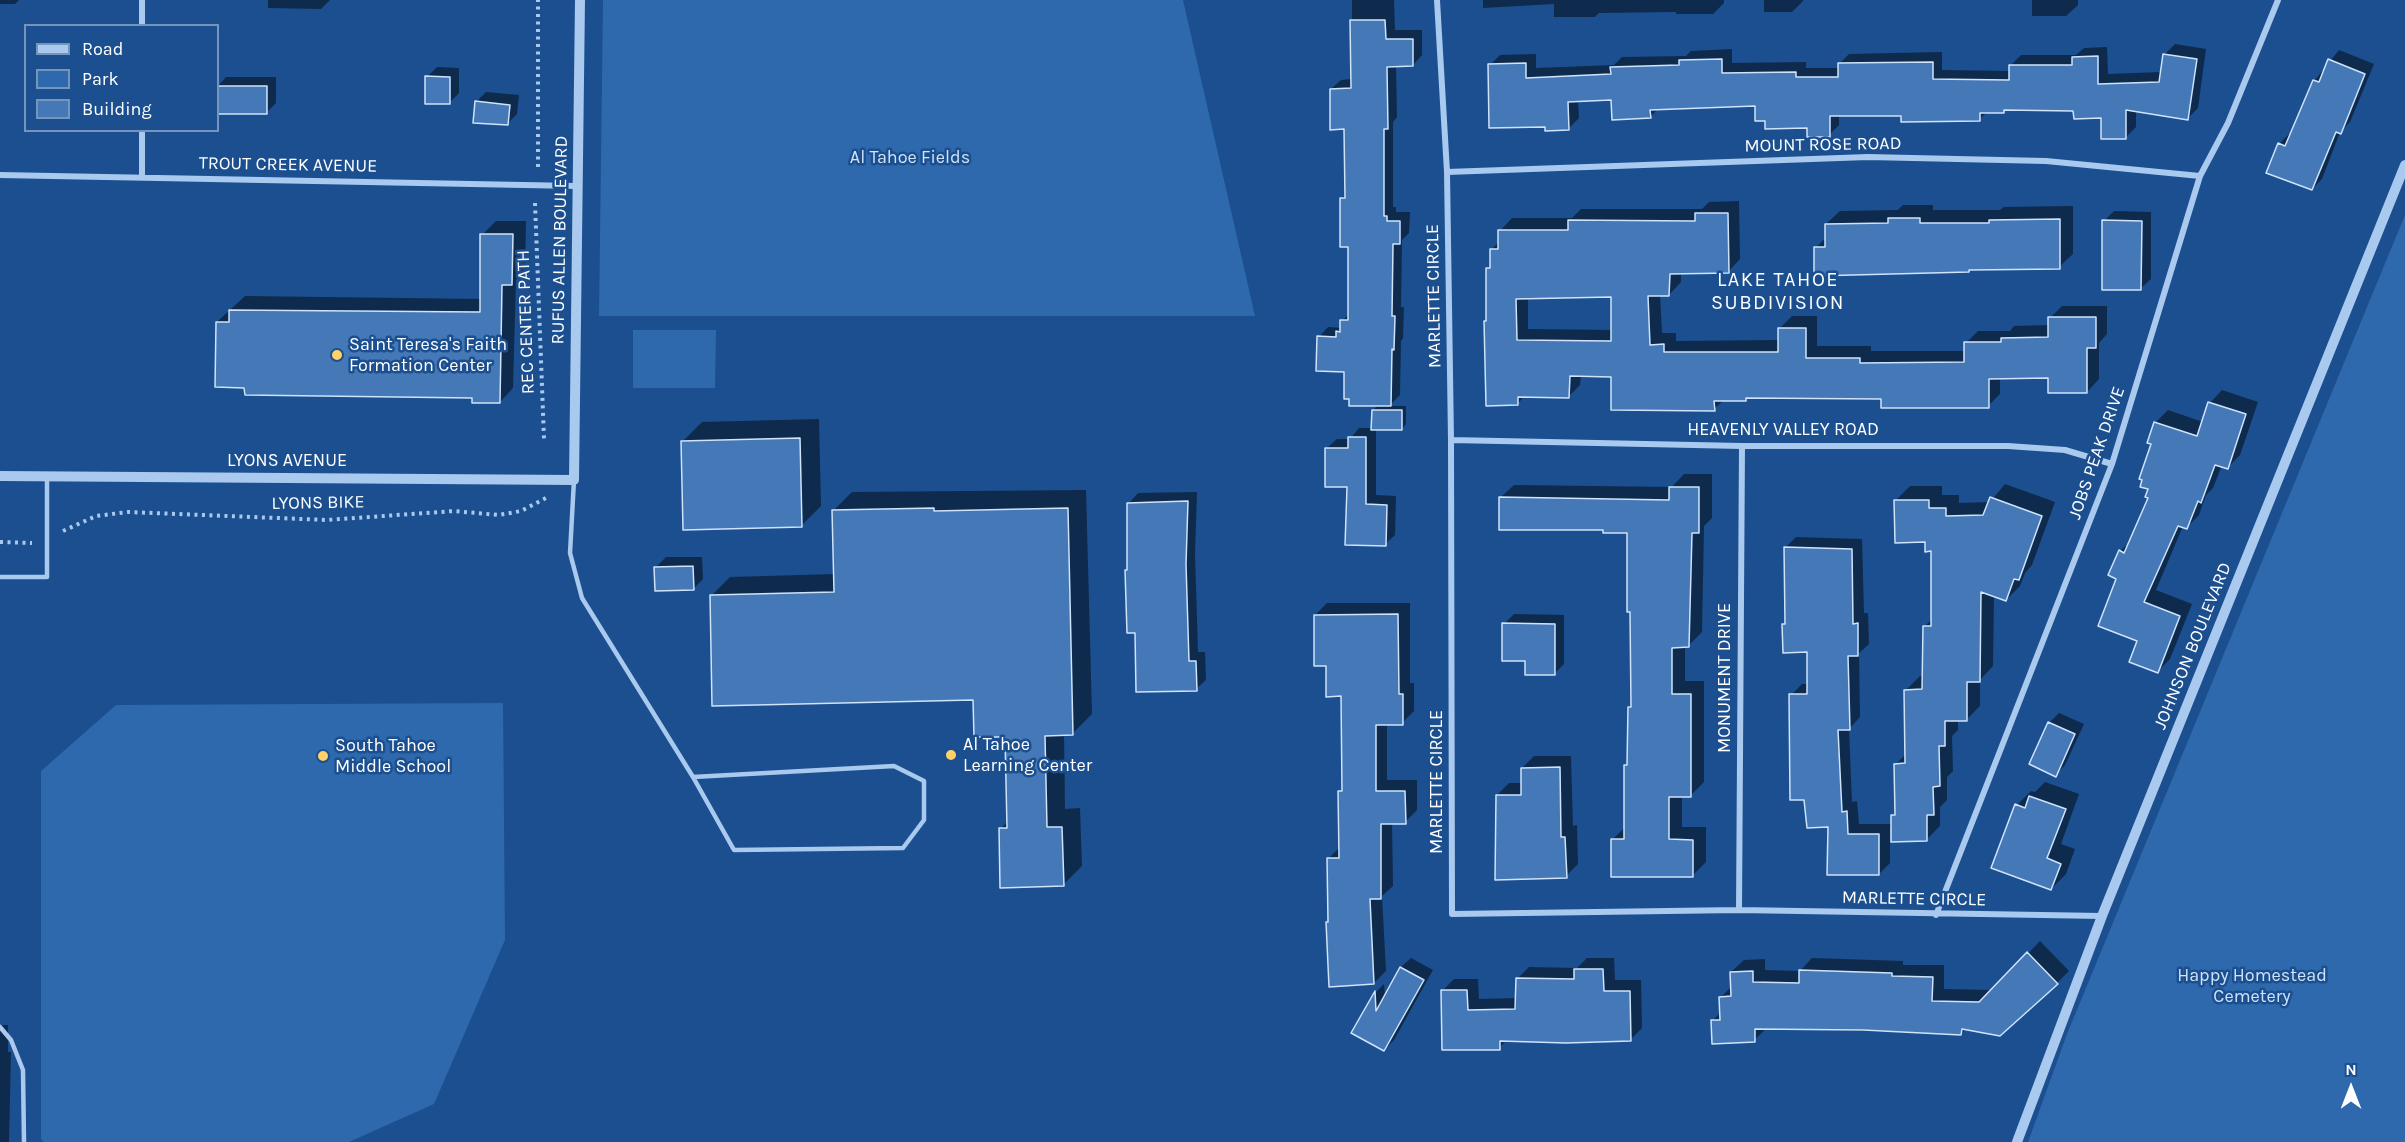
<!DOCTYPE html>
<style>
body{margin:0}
#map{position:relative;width:2405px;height:1142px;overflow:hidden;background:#1b4f8f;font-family:Karla,sans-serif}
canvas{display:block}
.legend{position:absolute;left:24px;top:24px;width:195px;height:108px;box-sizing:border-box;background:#1b4f8f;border:2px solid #7695bc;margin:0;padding:8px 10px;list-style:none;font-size:18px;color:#fff}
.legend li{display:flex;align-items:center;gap:12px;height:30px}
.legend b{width:30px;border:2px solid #7695bc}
.north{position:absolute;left:2321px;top:1058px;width:60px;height:60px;-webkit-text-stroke:4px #1b4f8f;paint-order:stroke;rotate:0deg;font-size:16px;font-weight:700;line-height:24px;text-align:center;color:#fff}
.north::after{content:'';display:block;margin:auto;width:21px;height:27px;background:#fff;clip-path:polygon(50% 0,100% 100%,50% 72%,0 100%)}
</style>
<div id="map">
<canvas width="2405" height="1142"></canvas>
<ul class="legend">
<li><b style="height:8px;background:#a9c9ee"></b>Road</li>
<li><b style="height:16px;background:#2e69ad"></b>Park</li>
<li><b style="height:16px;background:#4478b7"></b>Building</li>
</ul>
<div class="north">N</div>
</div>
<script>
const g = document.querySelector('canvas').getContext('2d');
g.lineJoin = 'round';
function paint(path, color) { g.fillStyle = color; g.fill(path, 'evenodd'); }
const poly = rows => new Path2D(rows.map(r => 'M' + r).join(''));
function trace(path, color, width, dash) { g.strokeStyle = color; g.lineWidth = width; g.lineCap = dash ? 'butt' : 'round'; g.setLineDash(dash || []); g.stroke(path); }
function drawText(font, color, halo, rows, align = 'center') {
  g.font = font + ' Karla,sans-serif'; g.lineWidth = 5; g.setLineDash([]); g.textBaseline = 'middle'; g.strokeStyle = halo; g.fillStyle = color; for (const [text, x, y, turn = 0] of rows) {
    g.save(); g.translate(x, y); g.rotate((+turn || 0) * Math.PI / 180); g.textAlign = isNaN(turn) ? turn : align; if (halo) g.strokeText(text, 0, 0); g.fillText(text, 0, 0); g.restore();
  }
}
paint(poly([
 [603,0,1183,0,1255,316,599,316],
 [2405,215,2405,1142,2028,1142,2067,1034],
 [633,330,716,330,715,388,633,388],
 [503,703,505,940,434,1104,349,1142,44,1142,41,1139,41,771,116,705]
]), '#2e69ad');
paint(poly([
 [0,0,19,0,15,4,0,4],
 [268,0,330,0,321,9,268,8],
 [1352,0,1394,0,1395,30,1422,30,1422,55,1413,65,1396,65,1397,117,1393,122,1393,207,1396,207,1396,212,1410,212,1409,233,1402,240,1401,307,1404,307,1403,338,1401,341,1400,395,1389,406,1406,406,1406,424,1402,429,1376,428,1376,495,1396,496,1395,535,1385,544,1327,448,1337,439,1350,439,1359,428,1372,428,1373,410,1378,405,1345,370,1319,337,1328,327,1342,328,1342,321,1349,314,1350,246,1342,198,1346,194,1345,128,1331,89,1341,80,1352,79],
 [1483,0,1724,0,1724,3,1713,14,1676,14,1676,12,1599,13,1595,17,1554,17,1554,4,1483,8],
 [1764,0,1803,0,1803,1,1792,12,1764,12],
 [2032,0,2078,0,2078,5,2066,16,2032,16],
 [2175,44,2206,49,2198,108,2188,118,2136,110,2136,127,2126,137,2102,116,2075,110,2006,109,2003,111,1988,111,1980,119,1902,115,1839,115,1839,125,1829,135,1808,127,1766,119,1756,105,1659,108,1650,117,1613,99,1578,100,1579,118,1569,128,1546,125,1490,65,1500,55,1536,54,1536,68,1614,65,1622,57,1686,56,1691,51,1732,49,1732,63,1806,62,1806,68,1839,68,1839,64,1849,54,1942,52,1942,70,2010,71,2010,66,2021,55,2076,55,2084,48,2107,47,2108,74,2162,72,2164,55],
 [2339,50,2374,64,2350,122,2340,132,2322,179,2312,189,2279,144,2289,134,2291,135,2315,80],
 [437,67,459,68,459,93,449,103,427,77],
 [226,77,276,77,276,103,266,113,218,112,218,86],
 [486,92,519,95,517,114,507,124,476,102],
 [1739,201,1740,259,1728,272,1681,272,1681,282,1669,295,1660,294,1662,333,1676,333,1676,341,1780,340,1780,328,1792,316,1817,316,1817,346,1871,346,1871,351,1966,351,1966,343,1978,331,2010,331,2014,326,2050,325,2050,318,2062,306,2107,306,2107,334,2099,343,2099,379,2087,392,2050,376,2000,377,2000,394,1988,406,1883,398,1749,396,1746,400,1724,400,1714,409,1613,375,1581,374,1580,385,1568,397,1525,396,1518,403,1488,320,1488,268,1492,264,1492,249,1500,241,1500,231,1512,218,1572,218,1581,209,1702,209,1709,202],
 [1613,295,1613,330,1528,329,1528,298],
 [1903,205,1933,205,1933,210,2000,210,2004,207,2073,206,2073,254,2059,267,1816,248,1826,237,1826,224,1840,211,1898,210],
 [2114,211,2151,212,2151,279,2141,288,2104,221],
 [496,221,526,221,525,270,516,280,513,388,500,402,474,396,246,386,217,322,245,296,482,299,482,235],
 [2222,390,2258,402,2240,455,2228,467,2222,465,2213,488,2206,495,2199,515,2187,527,2183,526,2156,590,2192,604,2170,659,2158,671,2139,640,2120,551,2131,541,2150,498,2155,423,2168,410,2203,422,2210,403],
 [819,419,821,506,802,525,683,441,702,422],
 [1684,474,1712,474,1712,518,1704,526,1702,632,1688,646,1685,646,1685,681,1704,681,1704,782,1690,796,1682,796,1682,827,1706,827,1706,862,1692,876,1612,840,1625,827,1625,765,1629,762,1629,708,1632,705,1628,532,1604,528,1500,498,1514,485,1672,487],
 [2005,484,2055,502,2032,565,2025,573,2020,586,2006,600,1994,595,1993,666,1980,680,1980,706,1966,720,1958,720,1958,730,1952,736,1953,771,1947,777,1947,800,1940,807,1940,826,1926,840,1890,828,1890,863,1879,874,1829,826,1791,695,1802,684,1808,684,1808,651,1784,625,1786,622,1785,548,1796,537,1862,539,1864,613,1868,613,1869,644,1859,653,1860,717,1849,729,1852,802,1857,801,1859,824,1892,824,1892,816,1896,812,1896,764,1906,754,1906,690,1920,676,1924,676,1924,627,1933,618,1932,550,1896,500,1910,486,1942,486,1942,495,1959,495,1959,503,1990,502],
 [1086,490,1092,714,1073,733,1064,734,1065,809,1080,808,1082,866,1063,885,1000,829,1009,820,1007,735,974,698,711,596,730,577,835,574,833,511,852,492],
 [1197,492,1195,554,1198,652,1205,652,1206,680,1196,689,1136,631,1126,570,1128,568,1129,503,1138,493],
 [666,557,702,557,703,579,693,589,656,567],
 [1327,603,1410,603,1410,683,1414,683,1414,711,1402,723,1387,723,1387,780,1417,780,1417,810,1405,822,1392,822,1393,886,1382,896,1386,971,1374,983,1327,922,1330,920,1329,858,1340,847,1340,792,1343,789,1342,695,1327,664,1315,615],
 [1514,614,1564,615,1564,664,1554,674,1527,660,1504,624],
 [2059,713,2084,724,2065,765,2056,775,2049,723],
 [1534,756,1571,756,1573,826,1577,825,1578,864,1566,876,1497,795,1509,783,1522,783,1522,768],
 [2045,782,2079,794,2061,844,2075,849,2066,874,2051,889,2017,805,2031,791,2035,792],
 [2040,941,2069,971,2057,983,1966,1028,1961,1034,1767,1028,1754,1040,1712,1021,1721,1012,1721,997,1732,986,1731,972,1744,960,1765,959,1765,970,1800,971,1812,958,1903,961,1903,965,1944,965,1944,989,1993,990],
 [1411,958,1433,970,1394,1040,1384,1050,1353,1033,1376,992,1384,984,1385,997,1401,967],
 [1587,958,1614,958,1615,980,1641,980,1642,1028,1630,1040,1508,1039,1499,1048,1442,991,1454,979,1478,979,1479,999,1517,998,1517,979,1529,967,1577,968],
 [0,1025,8,1025,8,1052,11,1052,9,1142,0,1142]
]), '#0007');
const building = poly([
 [1350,20,1385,20,1386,39,1413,39,1413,66,1387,67,1388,129,1384,129,1384,216,1387,216,1387,221,1400,221,1400,244,1393,244,1392,316,1395,316,1394,350,1392,349,1391,406,1349,406,1349,399,1344,399,1344,372,1316,371,1317,336,1336,337,1336,331,1340,332,1340,320,1348,320,1348,247,1340,247,1340,198,1345,198,1344,129,1330,130,1330,89,1351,88,1350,20],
 [2163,54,2197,59,2188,120,2126,110,2126,139,2101,139,2101,118,2074,119,2073,111,2004,110,2004,113,1980,113,1980,121,1901,122,1901,116,1830,116,1830,137,1807,137,1807,128,1765,129,1765,121,1755,121,1755,106,1650,110,1651,118,1612,120,1611,100,1568,102,1569,130,1545,131,1545,127,1489,128,1488,64,1526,63,1526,78,1611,74,1610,67,1679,65,1679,60,1722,59,1722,73,1796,72,1796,77,1838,77,1838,63,1933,62,1933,79,2009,80,2009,65,2072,65,2072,57,2098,56,2098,84,2159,82,2163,54],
 [2328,59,2365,74,2341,134,2336,132,2312,190,2266,173,2278,143,2285,146,2313,80,2319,82,2328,59],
 [425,76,450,77,450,104,425,104,425,76],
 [218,86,267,86,267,114,218,114,218,86],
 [475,101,510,105,508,125,473,123,475,101],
 [1695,213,1728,213,1729,273,1670,274,1669,296,1648,296,1650,345,1664,344,1664,352,1778,352,1778,328,1806,328,1806,358,1860,358,1860,363,1964,362,1964,342,2001,342,2001,338,2048,337,2048,317,2096,317,2096,348,2087,348,2087,393,2048,393,2048,378,1989,379,1989,408,1881,408,1881,399,1746,398,1746,401,1714,401,1715,411,1611,410,1611,377,1570,376,1569,398,1518,397,1518,405,1486,406,1484,321,1486,321,1486,268,1490,268,1490,249,1498,249,1498,230,1568,230,1568,220,1695,221,1695,213],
 [1611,297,1611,341,1517,340,1516,299,1611,297],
 [1888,218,1920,218,1920,223,1989,223,1989,220,2060,219,2060,269,1969,270,1969,272,1814,276,1814,247,1825,247,1825,224,1888,223,1888,218],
 [2102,220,2142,221,2141,290,2102,290,2102,220],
 [480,234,513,234,512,285,502,285,500,403,472,403,472,398,245,395,244,388,215,387,216,322,229,322,229,310,480,312,480,234],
 [2208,402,2246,414,2228,469,2215,465,2201,503,2198,501,2187,529,2178,526,2144,602,2180,616,2158,673,2129,662,2137,641,2098,626,2116,579,2108,575,2119,550,2124,553,2148,498,2145,497,2148,489,2140,487,2142,480,2139,479,2151,444,2147,443,2154,422,2197,436,2208,402],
 [1372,410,1402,410,1402,430,1371,430,1372,410],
 [1348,437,1366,437,1366,504,1387,505,1386,546,1345,545,1347,487,1325,487,1325,448,1348,448,1348,437],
 [800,438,802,527,683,530,681,441,800,438],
 [1669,487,1699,487,1699,533,1692,533,1689,647,1672,648,1672,694,1691,694,1691,797,1669,797,1669,839,1693,840,1693,877,1611,877,1611,839,1624,839,1624,765,1627,765,1628,707,1631,707,1630,612,1627,612,1627,533,1603,533,1603,530,1499,530,1499,497,1669,500,1669,487],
 [1990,497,2042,516,2019,580,2014,579,2006,601,1981,592,1980,682,1967,682,1967,721,1945,721,1945,746,1939,746,1940,786,1933,787,1934,815,1927,815,1927,841,1891,842,1891,815,1895,815,1894,764,1905,763,1904,690,1922,689,1923,626,1931,626,1931,551,1925,552,1925,542,1895,543,1894,500,1929,500,1929,508,1946,508,1946,516,1983,515,1990,497],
 [1188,501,1186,564,1189,661,1196,661,1197,691,1136,692,1135,633,1127,633,1125,570,1127,570,1127,503,1188,501],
 [934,508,934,511,1068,508,1073,735,1045,736,1047,827,1062,827,1064,886,1000,888,999,828,1007,828,1005,737,974,737,973,700,712,706,710,595,834,592,832,510,934,508],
 [1784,547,1852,549,1853,624,1858,623,1858,656,1848,656,1850,730,1838,730,1842,812,1847,811,1848,834,1879,834,1879,875,1827,875,1828,827,1807,828,1804,800,1790,800,1789,694,1807,694,1807,652,1783,653,1782,624,1785,624,1784,547],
 [693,566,694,590,655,591,654,567,693,566],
 [1398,614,1399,694,1403,694,1403,725,1376,725,1376,791,1405,791,1406,824,1381,824,1381,899,1370,899,1374,984,1329,987,1326,922,1328,922,1327,858,1339,858,1338,791,1342,791,1341,696,1326,697,1326,666,1314,666,1314,615,1398,614],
 [1502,623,1555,624,1555,675,1525,675,1525,661,1502,661,1502,623],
 [2048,722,2075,734,2056,777,2029,764,2048,722],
 [1560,767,1561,837,1565,837,1567,878,1495,880,1496,795,1521,795,1521,768,1560,767],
 [2029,796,2066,809,2047,858,2061,864,2051,890,1991,868,2015,804,2025,808,2029,796],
 [2027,952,2058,984,2000,1036,1962,1029,1961,1035,1863,1030,1755,1029,1755,1042,1712,1044,1711,1020,1720,1020,1719,997,1731,996,1730,972,1753,971,1753,982,1799,983,1799,970,1892,973,1892,976,1933,977,1932,1001,1979,1002,2027,952],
 [1400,967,1424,980,1384,1051,1351,1033,1375,991,1376,1011,1400,967],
 [1574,969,1603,969,1604,991,1630,991,1631,1041,1566,1043,1500,1041,1500,1050,1442,1050,1441,990,1467,990,1468,1010,1515,1009,1516,978,1574,979,1574,969]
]);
paint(building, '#4478b7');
trace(building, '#cfe3fa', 1.5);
trace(poly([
 [538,167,538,0],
 [535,203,544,439],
 [63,531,96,516,128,512,327,520,454,511,499,515,521,511,546,498],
 [0,542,32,543]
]), '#a9c9ee', 4, [3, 4.5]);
trace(poly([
 [574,480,570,553,582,598,693,777,734,850,903,848,924,820,924,781,894,766,693,777],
 [0,577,47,577,47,477],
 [0,1027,11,1040,23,1070,24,1142]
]), '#a9c9ee', 4.5);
trace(poly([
 [142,0,142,26],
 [1437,0,1447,172,1451,440,1452,914,1739,910,2102,916],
 [142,130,142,177],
 [1447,172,1868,157,2046,161,2200,176],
 [0,175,576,186],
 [1451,440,1742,446,2008,446,2065,450,2112,464],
 [1739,910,1742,446],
 [1936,915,2112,464,2200,176,2228,123,2278,0]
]), '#a9c9ee', 6);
trace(poly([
 [0,476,574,480,580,0],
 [2017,1142,2102,916,2405,165]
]), '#a9c9ee', 10);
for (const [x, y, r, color] of [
 [337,355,6,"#ffd166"],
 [951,755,6,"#ffd166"],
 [323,756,6,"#ffd166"]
]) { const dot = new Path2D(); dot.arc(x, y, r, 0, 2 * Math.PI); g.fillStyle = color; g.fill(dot); trace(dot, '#1b4f8f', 2); }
drawText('18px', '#fff', '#1b4f8f', [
 ["MOUNT ROSE ROAD",1823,145,-1],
 ["TROUT CREEK AVENUE",288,165,1],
 ["RUFUS ALLEN BOULEVARD",560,240,-89],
 ["MARLETTE CIRCLE",1434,296,-91],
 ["REC CENTER PATH",526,322,-92],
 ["HEAVENLY VALLEY ROAD",1783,430],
 ["JOBS PEAK DRIVE",2097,453,-71],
 ["LYONS AVENUE",287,461],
 ["LYONS BIKE",318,503,-1],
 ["JOHNSON BOULEVARD",2193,646,-68],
 ["MONUMENT DRIVE",1725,678,-90],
 ["MARLETTE CIRCLE",1437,782,-90],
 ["MARLETTE CIRCLE",1914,899,1]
]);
drawText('18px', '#cfe3fa', '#1b4f8f', [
 ["Al Tahoe Fields",910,158],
 ["Happy Homestead",2252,976],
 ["Cemetery",2252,997]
]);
drawText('18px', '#fff', '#1b4f8f', [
 ["Saint Teresa's Faith",349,345],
 ["Formation Center",349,366],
 ["Al Tahoe",963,745],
 ["Learning Center",963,766],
 ["South Tahoe",335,746],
 ["Middle School",335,767]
], 'left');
g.letterSpacing = '1.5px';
drawText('20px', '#fff', '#1b4f8f', [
 ["LAKE TAHOE",1778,280],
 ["SUBDIVISION",1778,303]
]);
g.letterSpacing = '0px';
</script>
